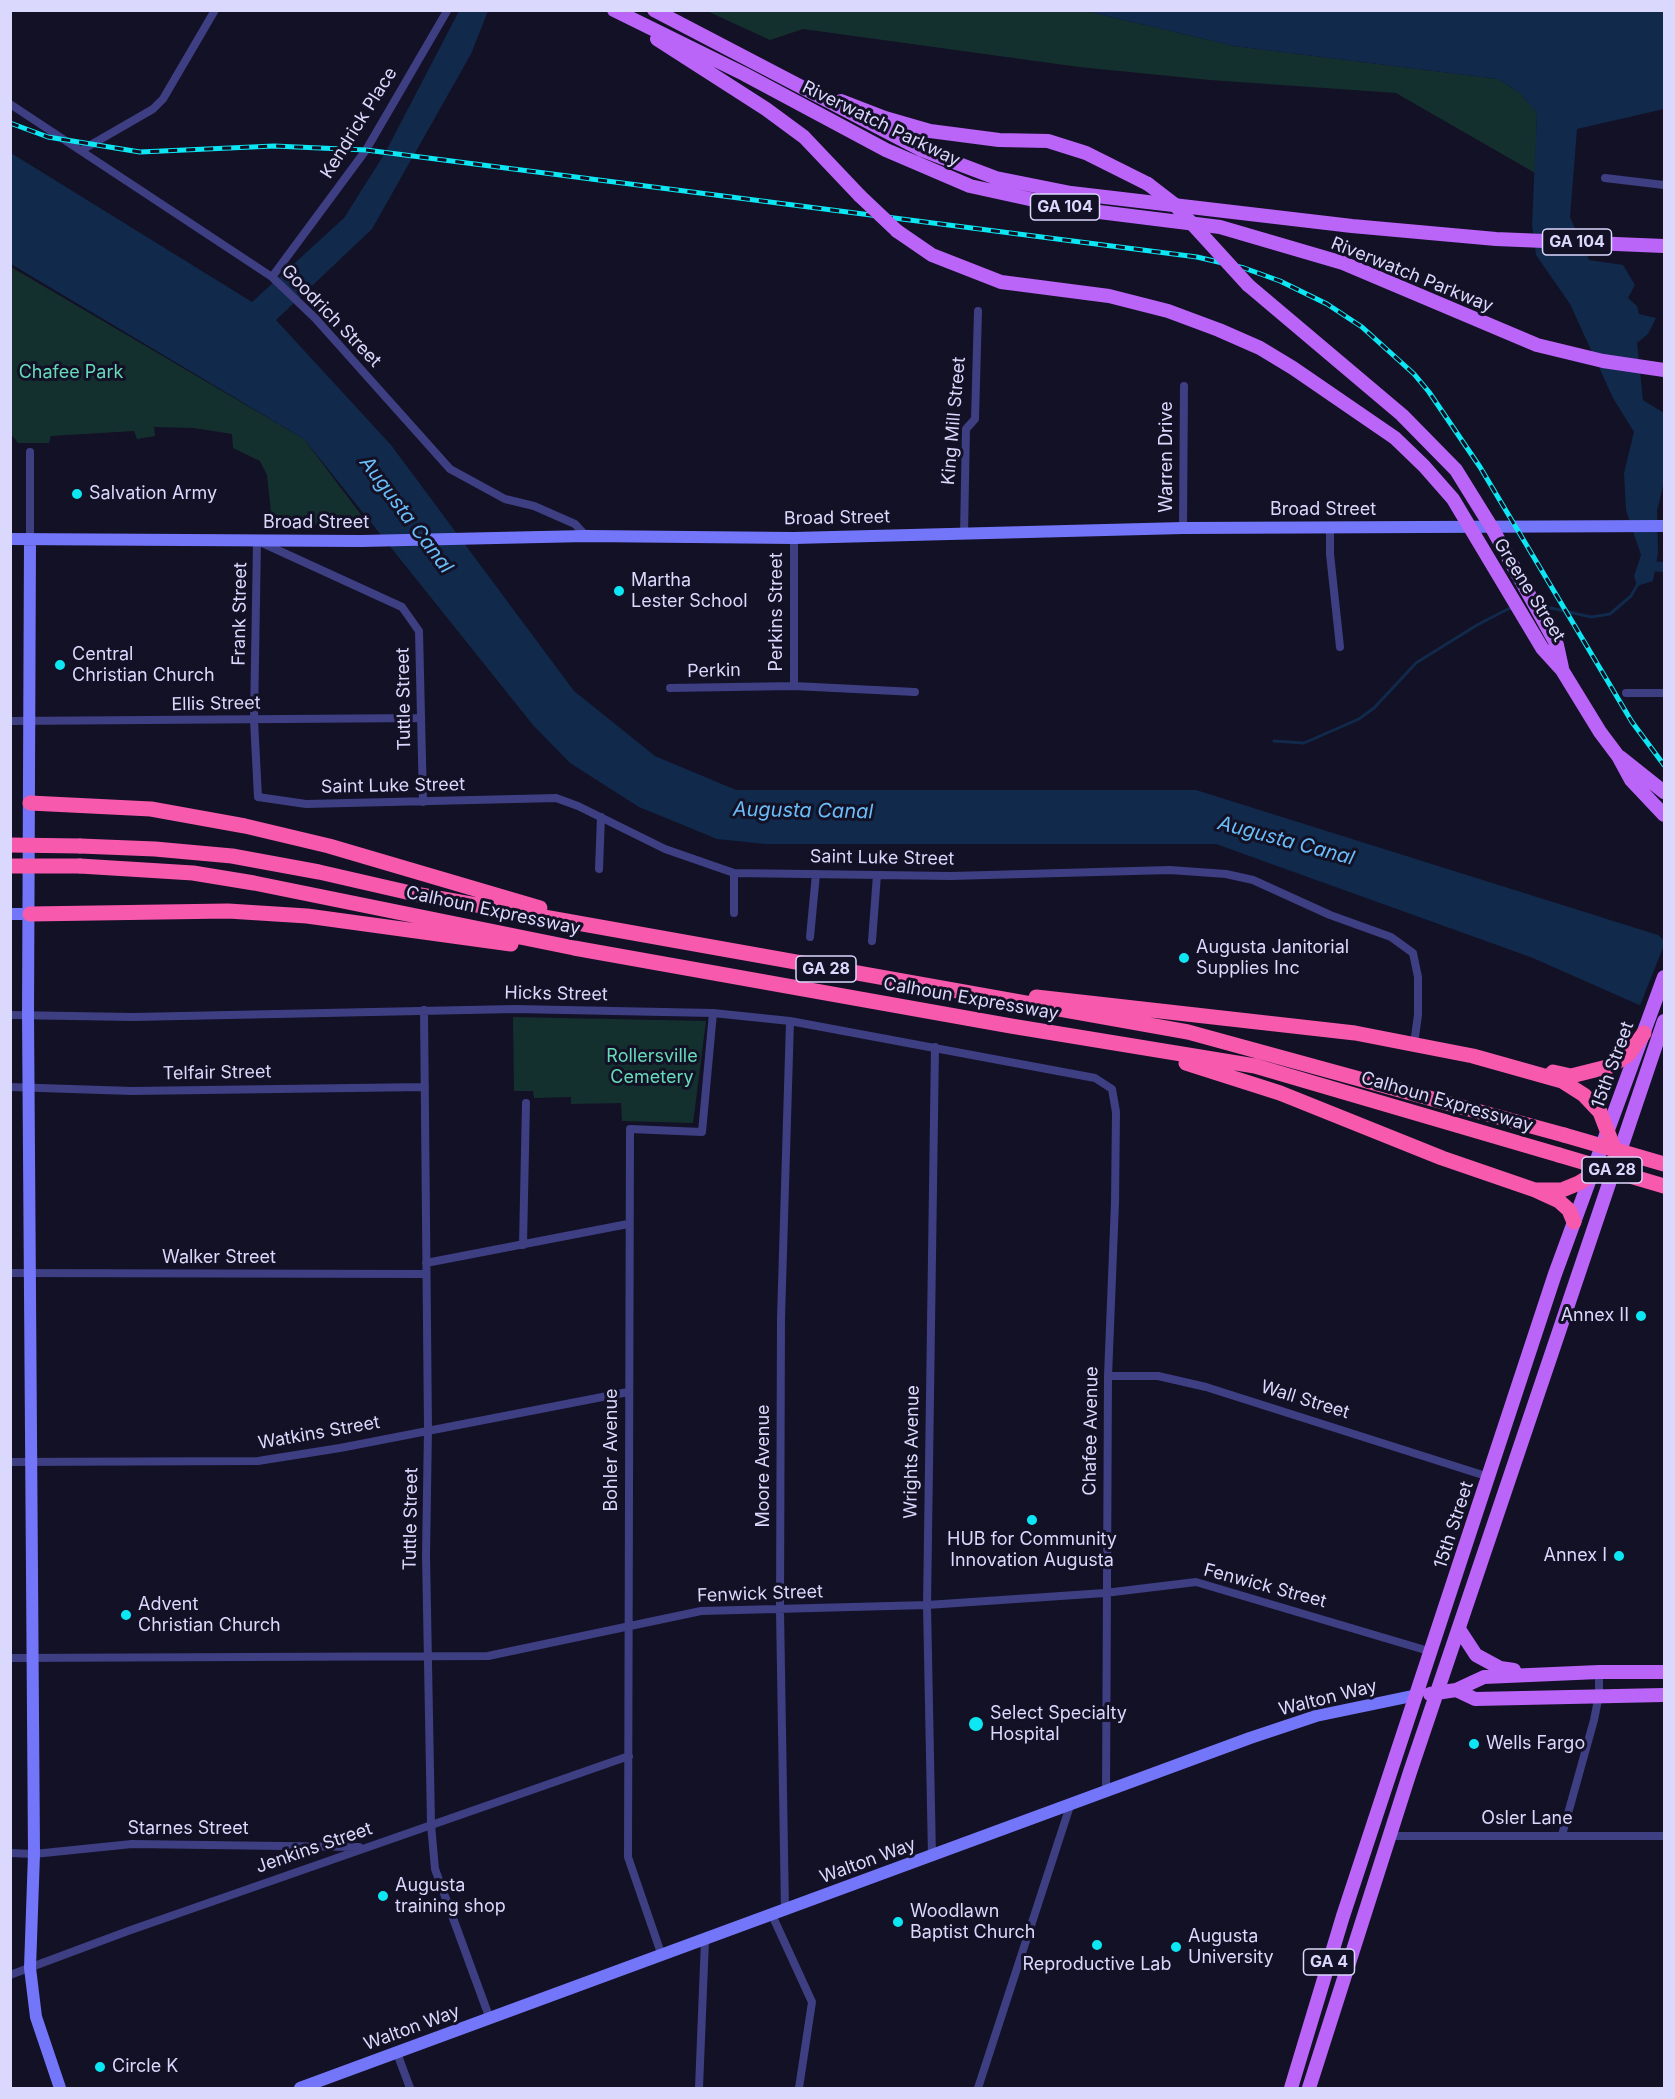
<!DOCTYPE html>
<style>
body{margin:0}
#map{position:relative;width:1675px;height:2099px;overflow:hidden;background:#131126;font-family:Inter,sans-serif}
canvas{display:block}
.frame{position:absolute;inset:0;border:12px solid #dbd8fd;pointer-events:none}
</style>
<div id="map">
<canvas width="1675" height="2099"></canvas>
<div class="frame"></div>
</div>
<script>
const g = document.querySelector('canvas').getContext('2d');
g.lineJoin = 'round';
function paint(path, color) { g.fillStyle = color; g.fill(path, 'evenodd'); }
const poly = rows => new Path2D(rows.map(r => 'M' + r).join(''));
function trace(path, color, width, dash) { g.strokeStyle = color; g.lineWidth = width; g.lineCap = dash ? 'butt' : 'round'; g.setLineDash(dash || []); g.stroke(path); }
function drawText(font, color, halo, rows, align = 'center') {
  g.font = font + ' Inter,sans-serif'; g.lineWidth = 6; g.setLineDash([]); g.textBaseline = 'middle'; g.strokeStyle = halo; g.fillStyle = color; for (const [text, x, y, turn = 0] of rows) {
    g.save(); g.translate(x, y); g.rotate((+turn || 0) * Math.PI / 180); g.textAlign = isNaN(turn) ? turn : align; if (halo) g.strokeText(text, 0, 0); g.fillText(text, 0, 0); g.restore();
  }
}
paint(poly([
 [707,11,1086,11,1234,46,1498,79,1520,93,1537,112,1535,173,1396,93,1210,80,1079,67,803,29,770,40],
 [11,267,304,439,368,524,282,525,272,521,267,475,260,461,233,448,232,434,194,428,154,427,155,436,137,439,134,431,51,436,49,443,18,443,11,434],
 [513,1017,706,1021,693,1123,622,1121,621,1103,571,1104,571,1097,534,1098,533,1091,514,1091]
]), '#14302e');
paint(poly([
 [459,11,488,11,471,54,372,229,276,320,391,445,574,691,655,756,736,790,1196,790,1658,935,1664,940,1664,1016,1533,958,1216,844,765,844,717,839,639,807,570,763,533,725,304,439,11,264,11,153,252,302,344,218,385,153],
 [1086,11,1664,11,1664,109,1577,129,1570,217,1589,260,1623,265,1635,285,1628,298,1637,306,1639,314,1656,318,1648,334,1637,343,1643,400,1664,413,1664,481,1657,511,1658,553,1653,581,1637,586,1634,576,1641,555,1626,510,1624,473,1634,432,1613,398,1570,304,1536,255,1532,225,1537,113,1520,93,1498,79,1234,46]
]), '#11294a');
paint(poly([
 [1664,945,1664,1018,1639,1008]
]), '#131126');
trace(poly([
 [1542,606,1591,617,1610,614,1631,596,1639,582],
 [1274,741,1304,743,1359,719,1374,708,1416,663,1477,625,1508,609,1514,608]
]), '#11294a', 3);
trace(poly([
 [1650,558,1649,566,1664,567]
]), '#11294a', 10);
trace(poly([
 [10,104,272,277,315,318,450,469,505,499,534,506,575,524,586,536],
 [82,150,153,109,163,99,215,10],
 [1605,178,1664,185],
 [272,277,366,150,447,11],
 [30,452,30,539],
 [1183,528,1184,386],
 [1330,529,1330,554,1340,647],
 [964,534,966,429,975,419,978,311],
 [257,541,254,720,258,797,306,804,556,798,578,806,665,849,734,873,951,876,1170,870,1226,874,1253,880,1330,915,1391,937,1413,953,1418,977,1418,1015,1414,1044],
 [260,542,402,607,419,631,423,802],
 [794,686,794,538],
 [670,688,794,686,915,692],
 [1626,693,1664,693],
 [10,721,421,718],
 [599,869,601,817],
 [734,873,734,913],
 [810,937,816,874],
 [872,941,877,875],
 [424,1010,428,1429,426,1555,431,1824,435,1869,490,2019],
 [10,1015,133,1017,515,1009,713,1013,790,1021,1095,1078,1112,1089,1116,1112,1115,1203,1108,1376,1106,1793],
 [10,1087,132,1091,425,1087],
 [523,1245,526,1103],
 [426,1263,628,1224],
 [10,1273,426,1274],
 [1108,1376,1158,1376,1206,1387,1489,1477],
 [10,1462,258,1461,340,1448,628,1392],
 [10,1658,488,1656,701,1611,927,1605,1105,1593,1196,1582,1432,1652],
 [1562,1835,1594,1720,1599,1695,1599,1672],
 [1390,1836,1664,1836],
 [10,1853,34,1854,132,1844,359,1847],
 [932,1857,927,1605,935,1047],
 [785,1911,780,1610,781,1318,790,1021],
 [772,1915,812,2002,799,2088],
 [662,1956,628,1857,630,1129,702,1132,713,1013],
 [10,1975,128,1931,629,1756],
 [397,2053,410,2088],
 [699,2088,705,1940],
 [978,2088,1070,1806]
]), '#3e3e83', 8);
trace(poly([
 [10,539,361,541,586,536,794,538,1183,528,1664,526],
 [30,539,28,1014,34,1854,30,1968,36,2017,60,2088],
 [10,914,30,914],
 [300,2088,1250,1738,1316,1716,1417,1695]
]), '#7476f9', 12);
trace(poly([
 [614,10,744,74,886,150,970,186,1075,209,1220,227,1343,263,1537,345,1603,361,1664,370],
 [654,10,922,150,996,178,1071,193,1352,226,1496,239,1664,246],
 [657,39,766,109,804,137,860,196],
 [841,101,885,118,930,131,999,140,1048,141,1086,153,1148,184],
 [897,231,932,255,1001,282,1109,296,1168,311,1219,330,1260,348,1293,368,1395,438,1424,466,1453,499,1542,648,1562,670,1600,732,1618,756,1631,780,1664,815],
 [1248,285,1402,415,1456,470,1492,528,1557,645,1562,668],
 [1620,757,1664,792],
 [1459,1629,1476,1655,1500,1668,1514,1670],
 [1456,1690,1475,1699,1664,1695],
 [1430,1694,1456,1690,1484,1677,1599,1672,1664,1672],
 [1291,2088,1343,1916,1555,1274,1664,977],
 [1309,2088,1410,1772,1664,1021]
]), '#ba64f8', 14);
trace(poly([
 [30,803,151,809,245,826,329,846,540,908],
 [80,846,155,849,232,856,319,872,415,894,1188,1032,1564,1135],
 [80,866,193,873,254,883,574,948,1011,1026,1255,1066,1559,1155],
 [30,914,228,911,307,916,511,944],
 [1036,997,1355,1033,1473,1056,1562,1081,1584,1095,1600,1112,1618,1159,1579,1183,1562,1190,1535,1190],
 [1186,1063,1280,1093,1442,1158,1535,1190,1559,1201,1569,1210,1574,1222],
 [1553,1072,1571,1076,1611,1066,1628,1055,1644,1033]
]), '#f759ac', 15);
const rail = poly([
 [10,123,48,137,140,152,274,146,366,150,1197,257,1244,268,1280,281,1327,304,1362,327,1414,374,1429,392,1480,467,1632,722,1664,765]
]);
trace(rail, '#0de7f4', 5);
trace(rail, '#131126', 3, [9]);
trace(poly([
 [1148,184,1174,204,1248,285],
 [860,196,897,231]
]), '#ba64f8', 14);
trace(poly([
 [10,845,80,846],
 [10,866,80,866],
 [1564,1135,1664,1164],
 [1559,1155,1664,1186]
]), '#f759ac', 15);
for (const [x, y, r, color] of [
 [77,494,6,"#0de7f4"],
 [619,591,6,"#0de7f4"],
 [60,665,6,"#0de7f4"],
 [1184,958,6,"#0de7f4"],
 [1641,1316,6,"#0de7f4"],
 [1032,1520,6,"#0de7f4"],
 [1619,1556,6,"#0de7f4"],
 [126,1615,6,"#0de7f4"],
 [976,1724,8,"#0de7f4"],
 [1474,1744,6,"#0de7f4"],
 [383,1896,6,"#0de7f4"],
 [898,1922,6,"#0de7f4"],
 [1097,1945,6,"#0de7f4"],
 [1176,1947,6,"#0de7f4"],
 [100,2067,6,"#0de7f4"]
]) { const dot = new Path2D(); dot.arc(x, y, r, 0, 2 * Math.PI); g.fillStyle = color; g.fill(dot); trace(dot, '#131126', 2); }
for (const [x, y, w] of [
 [1065,207,69],
 [1577,242,69],
 [826,969,60],
 [1612,1170,60],
 [1329,1962,51]
]) { const box = new Path2D(); box.roundRect(x - w / 2, y - 13, w, 26, 4.5); g.fillStyle = '#131126'; g.fill(box); trace(box, '#dbd8fd', 1.5); }
drawText('bold 16px', '#dbd8fd', null, [
 ["GA 104",1065,207],
 ["GA 104",1577,242],
 ["GA 28",826,969],
 ["GA 28",1612,1170],
 ["GA 4",1329,1962]
]);
drawText('18px', '#dbd8fd', '#131126', [
 ["Kendrick Place",359,123,-58],
 ["Riverwatch Parkway",881,124,26],
 ["Riverwatch Parkway",1412,275,22],
 ["Goodrich Street",331,316,46],
 ["King Mill Street",954,421,-85],
 ["Warren Drive",1167,457,-90],
 ["Broad Street",1323,510],
 ["Broad Street",837,518,-1],
 ["Broad Street",316,523],
 ["Greene Street",1529,590,58],
 ["Perkins Street",777,612,-90],
 ["Frank Street",240,614,-89],
 ["Perkin",714,671,-1],
 ["Tuttle Street",404,699,-91],
 ["Ellis Street",216,704,-1],
 ["Saint Luke Street",393,786,-1],
 ["Saint Luke Street",882,858,1],
 ["Calhoun Expressway",493,911,12],
 ["Hicks Street",556,994,1],
 ["Calhoun Expressway",971,999,10],
 ["15th Street",1613,1065,-70],
 ["Telfair Street",217,1073,-1],
 ["Calhoun Expressway",1447,1102,16],
 ["Walker Street",219,1258],
 ["Wall Street",1305,1400,17],
 ["Chafee Avenue",1091,1431,-89],
 ["Watkins Street",319,1433,-10],
 ["Bohler Avenue",612,1450,-90],
 ["Wrights Avenue",912,1452,-89],
 ["Moore Avenue",764,1466,-90],
 ["Tuttle Street",411,1519,-89],
 ["15th Street",1454,1525,-72],
 ["Fenwick Street",1265,1586,15],
 ["Fenwick Street",760,1594,-2],
 ["Walton Way",1328,1698,-14],
 ["Osler Lane",1527,1819],
 ["Starnes Street",188,1829],
 ["Jenkins Street",314,1848,-19],
 ["Walton Way",868,1861,-20],
 ["Walton Way",412,2028,-20]
]);
drawText('18px', '#66dbb9', '#131126', [
 ["Chafee Park",71,373],
 ["Rollersville",652,1057],
 ["Cemetery",652,1078]
]);
drawText('18px', '#dbd8fd', '#131126', [
 ["Salvation Army",89,494],
 ["Martha",631,581],
 ["Lester School",631,602],
 ["Central",72,655],
 ["Christian Church",72,676],
 ["Augusta Janitorial",1196,948],
 ["Supplies Inc",1196,969],
 ["Annex II",1629,1316,"right"],
 ["HUB for Community",1032,1540,"center"],
 ["Innovation Augusta",1032,1561,"center"],
 ["Annex I",1607,1556,"right"],
 ["Advent",138,1605],
 ["Christian Church",138,1626],
 ["Select Specialty",990,1714],
 ["Hospital",990,1735],
 ["Wells Fargo",1486,1744],
 ["Augusta",395,1886],
 ["training shop",395,1907],
 ["Woodlawn",910,1912],
 ["Baptist Church",910,1933],
 ["Augusta",1188,1937],
 ["University",1188,1958],
 ["Reproductive Lab",1097,1965,"center"],
 ["Circle K",112,2067]
], 'left');
drawText('italic 20px', '#6bbdf8', '#131126', [
 ["Augusta Canal",406,515,53],
 ["Augusta Canal",803,811,1],
 ["Augusta Canal",1286,841,15]
]);
</script>
